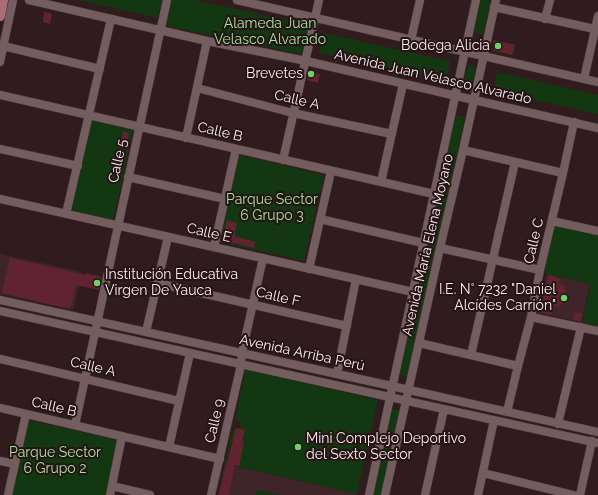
<!DOCTYPE html>
<meta charset="utf-8">
<style>
body{margin:0}
canvas{display:block;background:#301c1f}
</style>
<canvas width="598" height="495"></canvas>
<script>
const g = document.querySelector('canvas').getContext('2d');
g.lineJoin = 'round';
function paint(path, color) { g.fillStyle = color; g.fill(path, 'evenodd'); }
const poly = rows => new Path2D(rows.map(r => 'M' + r).join(''));
function trace(path, color, width, dash) { g.strokeStyle = color; g.lineWidth = width; g.lineCap = dash ? 'butt' : 'round'; g.setLineDash(dash || []); g.stroke(path); }
function drawText(font, color, halo, rows, align = 'center') {
  g.font = font + ' Raleway,sans-serif'; g.lineWidth = 4; g.setLineDash([]); g.textBaseline = 'middle'; g.strokeStyle = halo; g.fillStyle = color; for (const [text, x, y, turn = 0] of rows) {
    g.save(); g.translate(x, y); g.rotate((+turn || 0) * Math.PI / 180); g.textAlign = isNaN(turn) ? turn : align; if (halo) g.strokeText(text, 0, 0); g.fillText(text, 0, 0); g.restore();
  }
}
paint(poly([
 [0,254,82,272,73,310,0,294],
 [547,274,590,284,581,322,538,313],
 [225,464,357,494,356,495,218,495]
]), '#3f2529');
paint(poly([
 [78,0,162,0,158,18],
 [172,0,194,0,310,25,304,55,166,26],
 [481,0,491,0,483,35,474,32],
 [323,33,450,61,446,81,319,53],
 [468,65,476,67,471,87,463,85],
 [497,72,598,95,598,114,493,91],
 [456,115,465,117,408,377,398,374],
 [91,120,133,130,113,220,71,210],
 [239,155,324,175,304,261,220,242],
 [555,223,598,234,598,326,582,322,591,284,544,273],
 [246,369,378,400,357,494,225,464,233,429,234,430,235,427,239,428,241,422,235,420],
 [391,408,400,411,381,495,372,495],
 [28,420,117,440,106,495,12,495],
 [257,490,280,495,256,495]
]), '#133710');
paint(poly([
 [44,12,52,14,50,24,43,22],
 [494,40,515,45,512,55,494,51,493,47],
 [309,71,320,74,318,83,307,80],
 [123,131,129,133,126,150,119,148],
 [227,220,237,223,234,236,255,242,254,248,233,243,233,244,222,241],
 [10,258,86,275,86,273,101,277,99,290,76,285,70,309,2,293],
 [549,275,560,279,559,284,565,286,564,289,566,290,562,305,560,305,560,307,553,305,551,315,539,312],
 [574,312,582,313,581,322,573,320],
 [236,428,245,430,242,441,244,441,239,466,235,465,229,495,219,495]
]), '#61232f');
const minor = poly([
 [29,0,207,41,306,61,474,100,598,128],
 [237,0,598,82],
 [494,7,595,29],
 [545,19,550,0],
 [411,40,420,0],
 [3,46,100,69],
 [0,62,13,0],
 [584,79,598,16],
 [197,88,293,113,392,134],
 [0,95,434,194],
 [186,138,207,41],
 [0,149,78,166],
 [463,150,563,173],
 [283,160,319,0],
 [128,177,225,199],
 [381,182,403,84],
 [0,199,413,292],
 [66,214,111,19],
 [320,219,423,243],
 [552,221,598,231],
 [214,247,236,149],
 [440,248,540,270],
 [309,269,331,171],
 [157,283,347,326],
 [0,300,387,385,598,432],
 [0,311,598,443],
 [531,317,598,331],
 [146,332,168,237],
 [419,343,518,366],
 [471,355,515,162],
 [0,359,179,401],
 [337,374,356,279],
 [0,408,220,459],
 [507,412,518,366,531,317,540,270,563,173,574,122],
 [558,424,581,327],
 [75,425,167,0],
 [169,447,190,353],
 [0,461,15,464],
 [483,473,573,495],
 [112,486,150,495],
 [8,495,26,414],
 [110,495,122,436],
 [211,495,241,365,242,353,263,258],
 [369,495,476,0],
 [385,495,440,248,463,150,496,0],
 [425,495,444,409],
 [478,495,494,420],
 [580,495,592,441]
]);
const major = poly([
 [0,16,3,0]
]);
trace(minor, '#49393b', 9);
trace(major, '#49393b', 11);
trace(minor, '#745d5f', 8);
trace(major, '#ab6d75', 10);
for (const [x, y, r, color] of [
 [498,46,4,"#6cd362"],
 [311,74,4,"#6cd362"],
 [97,283,4,"#6cd362"],
 [564,298,4,"#6cd362"],
 [298,447,4,"#6cd362"]
]) { const dot = new Path2D(); dot.arc(x, y, r, 0, 2 * Math.PI); g.fillStyle = color; g.fill(dot); trace(dot, '#251315', 1.5); }
drawText('14px', '#a2e49a', '#251315', [
 ["Alameda Juan",270,24],
 ["Velasco Alvarado",270,40],
 ["Parque Sector",272,200],
 ["6 Grupo 3",272,216],
 ["Parque Sector",55,453],
 ["6 Grupo 2",55,469]
]);
drawText('14px', '#fbedee', '#251315', [
 ["Bodega Alicia",490,46],
 ["Brevetes",303,74],
 ["Institución Educativa",105,275,"left"],
 ["Virgen De Yauca",105,291,"left"],
 ["I.E. N° 7232 \"Daniel",556,290],
 ["Alcídes Carrión\"",556,306],
 ["Mini Complejo Deportivo",306,439,"left"],
 ["del Sexto Sector",306,455,"left"]
], 'right');
drawText('14px', '#fbedee', '#251315', [
 ["Avenida Juan Velasco Alvarado",433,77,13],
 ["Calle A",297,100,13],
 ["Calle B",220,132,13],
 ["Calle 5",118,161,-78],
 ["Calle E",209,233,13],
 ["Calle C",534,241,-77],
 ["Avenida María Elena Moyano",428,245,-77],
 ["Calle F",278,297,13],
 ["Avenida Arriba Perú",302,353,12],
 ["Calle A",93,367,13],
 ["Calle B",54,407,13],
 ["Calle 9",215,421,-77]
]);
</script>
